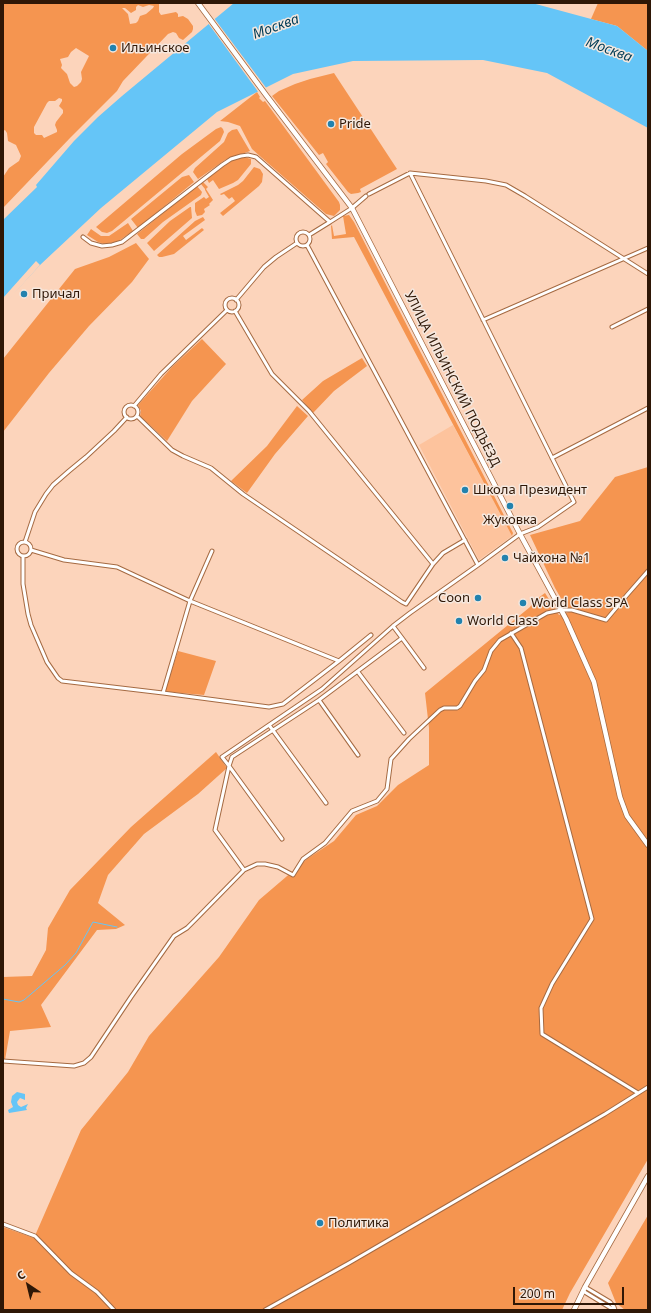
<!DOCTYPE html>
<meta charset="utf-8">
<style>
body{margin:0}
#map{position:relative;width:651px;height:1313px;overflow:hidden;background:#fcd4bb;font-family:"Noto Sans",sans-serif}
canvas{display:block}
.frame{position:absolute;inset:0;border:4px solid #2f1706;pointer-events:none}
.north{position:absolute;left:8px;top:1265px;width:40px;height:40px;-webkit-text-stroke:3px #f5e8df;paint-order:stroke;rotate:325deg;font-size:11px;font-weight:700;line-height:16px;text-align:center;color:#2f1706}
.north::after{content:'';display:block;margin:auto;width:14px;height:18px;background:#2f1706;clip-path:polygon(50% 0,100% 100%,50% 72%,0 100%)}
.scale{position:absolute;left:513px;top:1287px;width:111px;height:18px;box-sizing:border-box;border:2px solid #2f1706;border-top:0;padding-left:5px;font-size:12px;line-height:14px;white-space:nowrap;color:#2f1706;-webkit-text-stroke:3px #f5e8df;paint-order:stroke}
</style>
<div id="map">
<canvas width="651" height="1313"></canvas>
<div class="frame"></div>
<div class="north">С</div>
<div class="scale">200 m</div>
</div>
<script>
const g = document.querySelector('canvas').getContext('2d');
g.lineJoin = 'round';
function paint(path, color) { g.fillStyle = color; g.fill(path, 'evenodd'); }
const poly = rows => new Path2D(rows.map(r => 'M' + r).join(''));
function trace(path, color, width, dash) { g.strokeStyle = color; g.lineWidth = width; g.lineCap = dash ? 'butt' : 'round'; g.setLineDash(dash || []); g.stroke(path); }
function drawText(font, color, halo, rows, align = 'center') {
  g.font = font + ' "Noto Sans",sans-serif'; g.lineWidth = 3; g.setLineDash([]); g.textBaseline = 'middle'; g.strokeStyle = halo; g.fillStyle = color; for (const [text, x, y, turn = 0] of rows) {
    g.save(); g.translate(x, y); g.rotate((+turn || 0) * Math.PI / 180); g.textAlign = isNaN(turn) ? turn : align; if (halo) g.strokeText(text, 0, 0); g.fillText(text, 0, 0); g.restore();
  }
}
paint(poly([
 [453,425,512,536,479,560,419,445]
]), '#fdc39d');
paint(poly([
 [3,3,159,3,159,12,161,15,176,12,178,14,178,17,183,16,188,19,193,26,193,29,192,32,183,40,179,38,176,33,173,32,168,34,123,81,117,91,70,138,3,208,3,177,9,168,19,161,21,156,16,145,8,141,7,133,5,130,3,131],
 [138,5,143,7,149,5,154,6,153,8,146,14,140,16,138,21,136,23,130,24,128,14,122,8,125,8,131,13,136,10,136,7],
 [76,48,89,56,81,72,82,79,81,82,77,86,74,87,70,83,67,74,61,68,62,65,60,59,68,57,71,52],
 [59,98,62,99,62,101,59,106,63,110,63,113,56,122,55,125,57,130,57,132,44,138,42,135,36,135,34,133,34,127,47,103,49,101,55,101],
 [598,3,648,3,648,51,617,26,591,19],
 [334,73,397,169,360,189,361,192,358,193,351,194,348,192,326,164,328,162,323,153,319,155,272,96,279,91,295,84,310,79],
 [257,92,260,97,259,98,263,102,265,101,339,202,340,205,340,210,334,216,326,214,262,158,252,149,240,126,228,122,220,121],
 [221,127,223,129,224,132,220,141,112,231,107,233,102,232,96,227,182,154,216,129],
 [237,129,250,151,225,160,198,179,193,172,195,168,224,142,228,133,232,130],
 [244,157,251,159,251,164,238,180,233,183,219,189,213,180,209,183,207,179,231,161],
 [254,167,260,169,263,174,262,182,259,186,223,216,220,213,235,201,232,197,229,199,224,194,221,195,220,194,238,185,243,181],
 [189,175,194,182,138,228,131,219,182,177],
 [201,182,203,182,208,187,206,189,213,200,209,204,210,205,204,209,205,212,202,215,197,216,195,211,195,203,204,197,206,199,209,197,205,190,205,189,201,184],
 [197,186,202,192,201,195,163,222,144,239,141,239,137,234],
 [190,207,191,207,192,218,154,251,147,243,170,221],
 [349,215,354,222,513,533,512,536,354,237,332,239,331,226,332,225,334,236,346,234,343,216],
 [203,217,205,220,183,236,186,240,202,228,204,230,174,254,162,257,159,257,157,255,195,221],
 [128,223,133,231,117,242,104,244,98,242,87,235,91,229,101,236,109,236],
 [136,243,149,259,132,282,89,326,49,373,3,432,3,359,75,269,109,257],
 [202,339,226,364,192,401,167,441,140,416,141,411,138,405,172,367],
 [362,358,367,366,334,391,313,413,302,400,323,381],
 [297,406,308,416,275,454,247,493,231,481,267,446],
 [648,467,648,1159,570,1293,562,1310,3,1310,3,1227,34,1238,81,1130,128,1072,149,1036,219,957,259,900,307,859,334,841,356,815,377,806,398,785,429,765,429,728,425,693,530,607,534,601,545,593,559,615,569,612,555,588,530,535,580,521,615,477],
 [178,651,216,661,204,695,169,692,166,691,166,688],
 [216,752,227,768,198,794,144,834,108,875,98,903,125,925,116,929,97,930,41,1005,51,1027,10,1031,5,1060,3,1060,3,977,32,976,46,950,48,928,70,890,131,827],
 [648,1215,648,1310,625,1310,616,1303,608,1283]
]), '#f59550');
paint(poly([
 [234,3,532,3,617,26,648,51,648,128,547,73,483,60,353,61,293,74,217,112,101,208,40,265,3,305,3,220,37,187,36,185,74,141,98,117,122,96],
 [17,1092,25,1094,25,1100,20,1098,17,1102,18,1105,21,1107,28,1104,26,1108,27,1110,9,1113,8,1110,13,1107,11,1102,12,1096]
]), '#65c5f7');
paint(poly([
 [214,18,267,89,259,93,208,23],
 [36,261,40,265,3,306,3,298]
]), '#fcd4bb');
trace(poly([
 [3,999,19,1002,24,1000,65,965,76,953,93,922,117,927]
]), '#65c5f7', 1);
const street = poly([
 [410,173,486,181,506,185,525,196,648,274],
 '296 239a7 7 0 1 1 14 0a7 7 0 1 1-14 0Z',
 [309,235,330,222],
 [83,237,91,243,102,246,112,245,122,242,222,165,231,159,241,156,248,155,256,157,330,222,352,208,366,196],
 [307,245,478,565],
 '225 305a7 7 0 1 1 14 0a7 7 0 1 1-14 0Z',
 [236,300,264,267,276,257,297,243],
 [235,311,272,374,309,411,433,564],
 [483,320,648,248],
 [612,327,648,309],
 '124 412a7 7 0 1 1 14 0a7 7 0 1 1-14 0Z',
 [134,406,161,374,227,310],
 [137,416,172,450,183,456,211,468,243,494,402,602,406,604,433,564,443,553,465,540],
 [552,458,648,408],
 [25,542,35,512,46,494,53,485,69,471,86,457,114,431,127,417],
 '17 549a7 7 0 1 1 14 0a7 7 0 1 1-14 0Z',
 [31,550,64,560,117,567,190,601,339,661,371,635],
 [23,556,23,584,28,614,31,625,47,662,58,678,62,681,163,693,269,707,283,704,339,661],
 [393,626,402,638],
 [511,633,521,648,592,919,552,984,541,1008,542,1034,638,1093],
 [358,672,404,733],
 [163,693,190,601,212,551],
 [319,700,358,755],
 [229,766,232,757,319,700,402,638,424,668],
 [229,766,222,757,269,725],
 [326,803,269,725,322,689,393,626,410,613,478,565,520,534,538,527,574,502,410,173,369,194],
 [244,870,215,830,229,766,282,839],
 [3,1061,74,1066,84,1063,91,1057,131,997,174,936,187,928,196,919,244,870,257,864,265,864,278,867,293,875,303,859,325,843,352,811,377,801,387,789,391,759,409,739,440,710,444,708,457,708,460,706,475,681,484,670,491,651,500,640,547,613,561,610,572,610,606,620,627,595,648,571],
 [3,1224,35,1236,71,1273,97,1292,114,1310],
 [585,1287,610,1302,614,1307,615,1310],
 [583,1291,614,1310],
 [265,1310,349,1263,605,1114,648,1087]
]);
const secondary = poly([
 [198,3,266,95,352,208,520,534,566,619,594,682,620,797,627,816,648,845],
 [574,1310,585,1287,648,1176]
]);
trace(street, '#a56a42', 5);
trace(secondary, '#a56a42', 6);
trace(street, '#fff', 3);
trace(secondary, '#fff', 4.5);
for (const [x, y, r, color] of [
 [113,48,4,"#2282ae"],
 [331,124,4,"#2282ae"],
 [24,294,4,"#2282ae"],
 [465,490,4,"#2282ae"],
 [510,506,4,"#2282ae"],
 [505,558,4,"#2282ae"],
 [478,598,4,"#2282ae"],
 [523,603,4,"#2282ae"],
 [459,621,4,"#2282ae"],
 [320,1223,4,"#2282ae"]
]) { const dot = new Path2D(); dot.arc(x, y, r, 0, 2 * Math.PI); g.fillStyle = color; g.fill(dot); trace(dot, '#f5e8df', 1.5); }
drawText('13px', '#2f1706', '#f5e8df', [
 ["Ильинское",121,48],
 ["Pride",339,124],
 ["Причал",32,294],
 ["Школа Президент",473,490],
 ["Жуковка",510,520,"center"],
 ["Чайхона №1",513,558],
 ["Coon",470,598,"right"],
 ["World Class SPA",531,603],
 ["World Class",467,621],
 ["Политика",328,1223]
], 'left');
drawText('13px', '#2f1706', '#f5e8df', [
 ["УЛИЦА ИЛЬИНСКИЙ ПОДЪЕЗД",452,379,63]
]);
drawText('italic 14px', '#013c56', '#f5e8df', [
 ["Москва",276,27,-20],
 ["Москва",609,50,20]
]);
</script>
